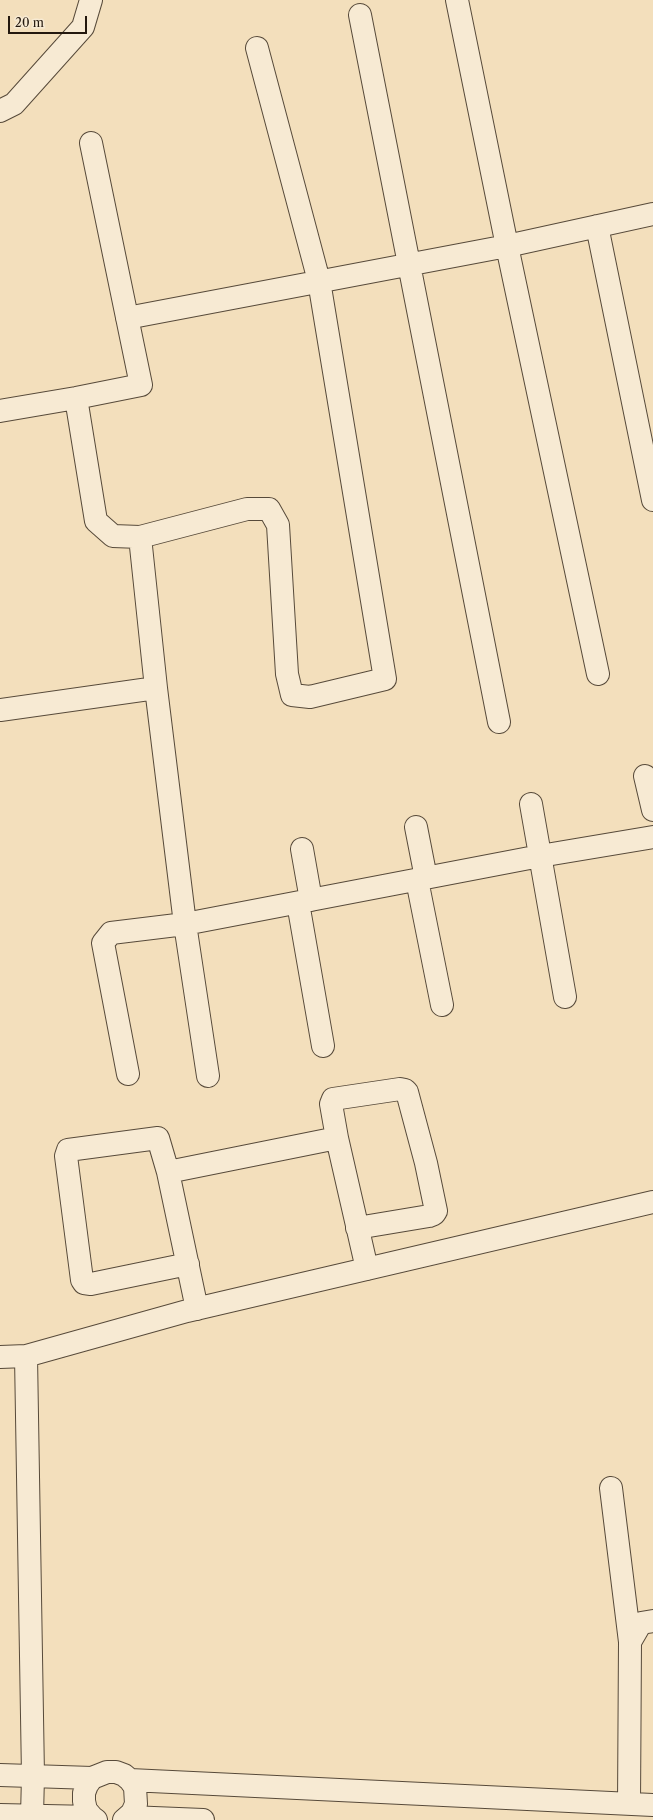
<!DOCTYPE html>
<style>
body{margin:0}
#map{position:relative;width:653px;height:1820px;overflow:hidden;background:#f3dfbc;font-family:"Libre Caslon Text",serif}
canvas{display:block}
.scale{position:absolute;left:8px;top:16px;width:79px;height:18px;box-sizing:border-box;border:2px solid #23180e;border-top:0;padding-left:5px;font-size:12px;line-height:14px;white-space:nowrap;color:#23180e;-webkit-text-stroke:3px #f7ead3;paint-order:stroke}
</style>
<div id="map">
<canvas width="653" height="1820"></canvas>
<div class="scale">20 m</div>
</div>
<script>
const g = document.querySelector('canvas').getContext('2d');
g.lineJoin = 'round';
const poly = rows => new Path2D(rows.map(r => 'M' + r).join(''));
function trace(path, color, width, dash) { g.strokeStyle = color; g.lineWidth = width; g.lineCap = dash ? 'butt' : 'round'; g.setLineDash(dash || []); g.stroke(path); }
const minor = poly([
 [457,0,507,246,598,674],
 [360,15,499,722],
 [0,111,14,104,83,27,91,0],
 [597,226,653,500],
 [127,318,507,246,653,214],
 [0,411,76,398,141,385,91,143],
 [140,537,247,509,269,509,278,525,287,674,292,695,310,697,385,679,319,281,257,48],
 [156,688,185,924,540,856,653,837],
 [0,710,156,688,140,537,113,536,96,521,76,398],
 [645,776,653,810],
 [531,804,565,997],
 [416,827,426,878],
 [302,849,311,900],
 [417,880,442,1005],
 [298,903,323,1046],
 [128,1074,103,943,111,933,185,924,208,1076],
 [337,1138,331,1104,333,1099,400,1089,405,1090,407,1092,426,1163,436,1211,434,1214,429,1216,357,1228],
 [168,1172,158,1138,68,1150,66,1156,82,1280,84,1283,91,1284,188,1264],
 [197,1309,168,1172,337,1138,367,1269],
 [26,1356,187,1311,653,1202],
 [0,1357,26,1356,33,1776,32,1816],
 [611,1488,630,1642],
 [0,1775,92,1778],
 [130,1780,653,1805],
 [629,1804,630,1642,641,1623,653,1621],
 [0,1815,92,1817],
 [129,1817,203,1820],
 [96,1820,92,1817,86,1810,84,1801,84,1793,87,1785,92,1778,107,1772,116,1772,124,1775,130,1780,135,1787,136,1804,132,1813,124,1820]
]);
trace(minor, '#574a3a', 24);
trace(minor, '#f7ead3', 22);
</script>
